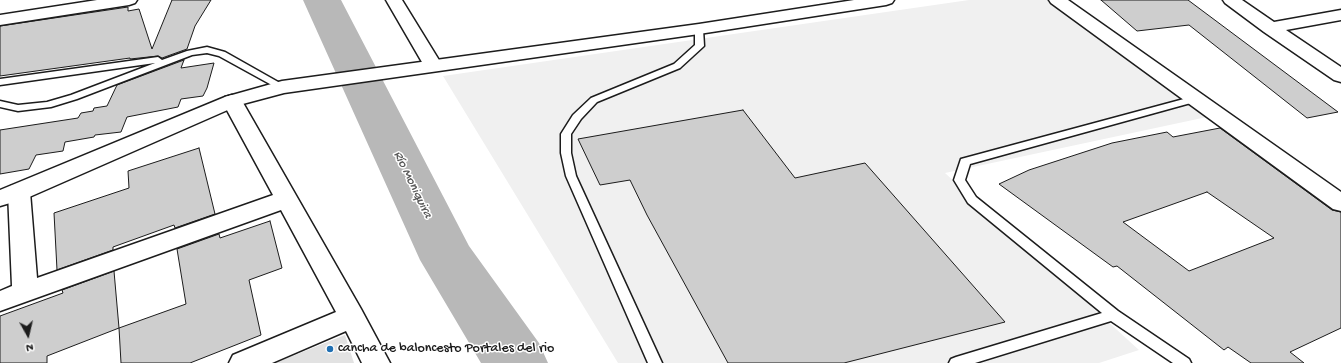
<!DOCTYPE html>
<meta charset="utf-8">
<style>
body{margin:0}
#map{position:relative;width:1341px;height:363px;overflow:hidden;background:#fff;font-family:"Gochi Hand",sans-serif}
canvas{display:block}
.north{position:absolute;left:8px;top:315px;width:40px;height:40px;-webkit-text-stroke:3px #fff;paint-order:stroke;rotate:172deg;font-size:11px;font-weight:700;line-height:16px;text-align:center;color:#1c1c1c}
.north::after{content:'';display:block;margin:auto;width:14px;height:18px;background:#1c1c1c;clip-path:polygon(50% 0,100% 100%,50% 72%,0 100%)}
</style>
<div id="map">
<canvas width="1341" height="363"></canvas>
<div class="north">N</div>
</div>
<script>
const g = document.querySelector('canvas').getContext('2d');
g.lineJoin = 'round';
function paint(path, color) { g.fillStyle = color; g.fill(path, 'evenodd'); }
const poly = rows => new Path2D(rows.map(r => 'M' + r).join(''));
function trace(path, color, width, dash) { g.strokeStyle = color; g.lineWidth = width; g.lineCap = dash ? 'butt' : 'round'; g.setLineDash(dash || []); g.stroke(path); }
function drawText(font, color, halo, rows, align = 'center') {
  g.font = font + ' "Gochi Hand",sans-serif'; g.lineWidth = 3; g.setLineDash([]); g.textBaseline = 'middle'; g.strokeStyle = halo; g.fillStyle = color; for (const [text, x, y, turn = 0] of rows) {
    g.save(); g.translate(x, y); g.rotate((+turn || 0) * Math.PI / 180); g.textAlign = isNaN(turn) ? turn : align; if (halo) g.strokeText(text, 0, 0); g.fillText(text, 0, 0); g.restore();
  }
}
paint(poly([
 [969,0,1061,0,1221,114,945,173,1139,350,1099,363,618,363,443,76]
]), '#f0f0f0');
paint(poly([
 [345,335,354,363,275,363]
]), '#e2e2e2');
paint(poly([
 [303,0,341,0,469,246,539,343,548,363,481,363,420,260,303,0]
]), '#b8b8b8');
const building = poly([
 [172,0,211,0,195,26,187,49,162,58,158,56,130,59,130,58,0,76,0,26,128,7,128,11,139,9,152,49,172,0],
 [1101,0,1188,0,1338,112,1307,118,1189,25,1137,31,1101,0],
 [184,60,181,68,214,63,207,88,203,96,181,99,178,107,127,117,121,132,95,135,94,137,65,142,63,151,36,155,29,169,0,174,0,130,78,118,81,113,93,111,94,108,107,106,117,85,184,60],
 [743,110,795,178,865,163,1005,322,844,363,728,363,647,215,630,180,600,185,578,139,743,110],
 [1220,128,1332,210,1341,212,1341,328,1290,352,1304,363,1251,363,1228,347,1224,350,1117,266,1113,267,999,184,1029,170,1112,143,1167,132,1173,137,1220,128],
 [1207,192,1274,238,1189,271,1123,222,1207,192],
 [199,148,215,214,175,228,174,225,113,247,113,250,57,270,54,213,129,188,128,171,199,148],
 [270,221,282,268,249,280,261,335,190,363,121,363,119,328,186,304,177,249,219,234,220,238,270,221],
 [114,271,119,328,47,356,47,363,0,363,0,316,63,293,62,290,114,271]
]);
paint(building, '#cecece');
trace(building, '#1c1c1c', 1);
const lane = poly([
 [699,26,703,29,704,46,680,68,597,102,581,119,571,134,571,153,576,176,662,363,648,363,566,176,561,153,561,134,573,115,591,98,674,64,695,45,695,29,699,26],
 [207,47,225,52,287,87,285,89,279,89,219,56,207,53,192,55,77,99,51,107,18,111,0,107,0,101,18,105,47,102,71,95,155,63,0,85,0,79,158,57,162,60,187,51,207,47],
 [1195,96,1200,99,1198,101,970,164,965,180,976,197,1118,311,1189,359,1191,363,1173,363,1111,321,975,363,949,363,951,359,956,357,1102,313,968,203,954,180,961,159,1195,96]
]);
const street = poly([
 [97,0,137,0,135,3,129,5,0,25,0,15,97,0],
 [386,0,402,0,442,65,440,69,433,71,426,69,386,0],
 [1049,0,1068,0,1341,192,1341,211,1333,209,1051,3,1049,0],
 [1223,0,1242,0,1274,22,1341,10,1341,20,1286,30,1341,67,1341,82,1334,80,1264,32,1225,3,1223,0],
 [232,95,239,97,242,101,361,309,390,363,362,363,346,331,272,363,229,363,233,355,336,312,281,210,0,311,0,291,12,286,8,192,11,186,19,184,27,186,30,192,37,278,273,195,222,101,225,97,232,95]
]);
const secondary = poly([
 [854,0,894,0,892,3,886,5,699,34,284,93,239,105,27,198,0,206,0,190,225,97,282,81,699,24,854,0]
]);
trace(lane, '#1c1c1c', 3);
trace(street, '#1c1c1c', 3);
trace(secondary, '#1c1c1c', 3);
paint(lane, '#fff');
paint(street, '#fff');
paint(secondary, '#fff');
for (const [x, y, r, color] of [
 [330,349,4,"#1f6fb2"]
]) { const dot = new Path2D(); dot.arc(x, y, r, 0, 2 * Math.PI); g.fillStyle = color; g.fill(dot); trace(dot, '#fff', 1.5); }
drawText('italic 13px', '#5a5a5a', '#fff', [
 ["Río Moniquira",412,185,64]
]);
drawText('14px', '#1c1c1c', '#fff', [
 ["cancha de baloncesto Portales del rio",338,349]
], 'left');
</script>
